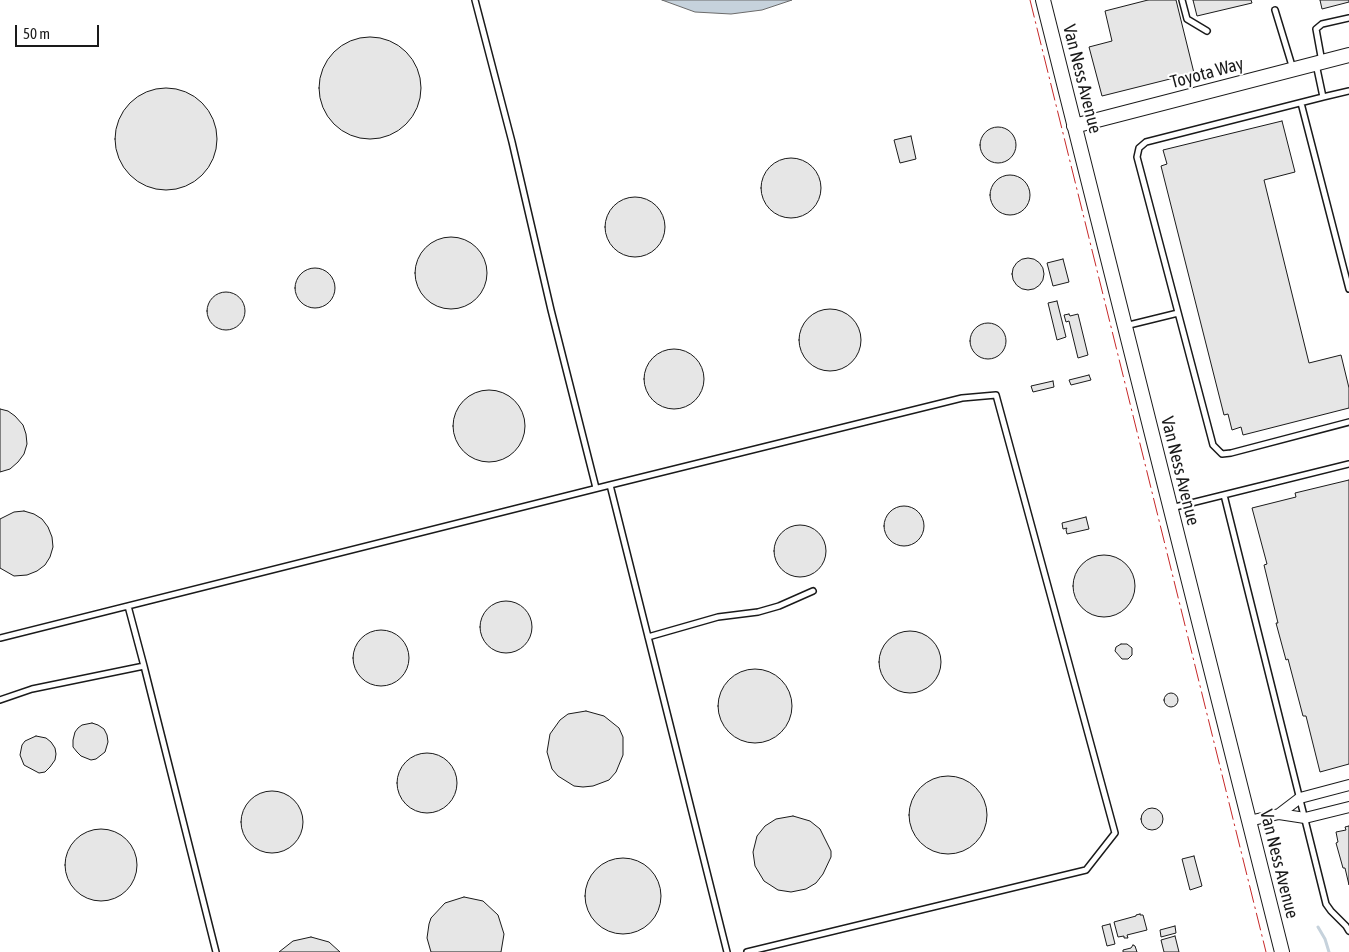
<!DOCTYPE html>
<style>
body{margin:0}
#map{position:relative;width:1349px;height:952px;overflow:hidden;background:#fff;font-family:"Asap Condensed",sans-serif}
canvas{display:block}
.scale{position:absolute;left:15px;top:25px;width:84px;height:22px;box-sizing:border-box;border:2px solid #1a1a1a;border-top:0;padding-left:6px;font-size:15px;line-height:18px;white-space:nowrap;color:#1a1a1a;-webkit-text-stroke:4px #fff;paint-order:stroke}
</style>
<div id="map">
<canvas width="1349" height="952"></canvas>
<div class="scale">50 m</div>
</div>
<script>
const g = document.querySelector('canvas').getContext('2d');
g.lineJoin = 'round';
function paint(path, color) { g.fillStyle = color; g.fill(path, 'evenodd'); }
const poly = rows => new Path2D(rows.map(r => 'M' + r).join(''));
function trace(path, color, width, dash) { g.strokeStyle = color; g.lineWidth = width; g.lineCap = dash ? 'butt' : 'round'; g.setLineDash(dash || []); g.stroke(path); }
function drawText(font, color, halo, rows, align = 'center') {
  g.font = font + ' "Asap Condensed",sans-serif'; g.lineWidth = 4; g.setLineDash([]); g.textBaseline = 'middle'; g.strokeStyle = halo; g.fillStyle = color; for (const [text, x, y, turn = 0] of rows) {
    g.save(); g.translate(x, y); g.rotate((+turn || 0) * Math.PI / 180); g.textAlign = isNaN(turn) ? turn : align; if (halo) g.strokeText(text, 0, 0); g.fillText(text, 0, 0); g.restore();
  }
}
const water = poly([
 [662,0,792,0,762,10,731,14,695,12,662,0]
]);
paint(water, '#c6d2dc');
trace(water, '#6a6a6a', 1);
trace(poly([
 [1318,927,1325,939,1329,952]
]), '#c6d2dc', 3);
const building = poly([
 [1148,0,1176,0,1194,73,1102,96,1089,47,1112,41,1105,11,1148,0],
 [1193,0,1251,0,1252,3,1197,16,1193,0],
 [1320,0,1349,0,1349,2,1322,9,1320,0],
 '319 88a51 51 0 1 1 102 0a51 51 0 1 1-102 0Z',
 '115 139a51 51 0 1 1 102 0a51 51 0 1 1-102 0Z',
 [1282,121,1295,172,1264,180,1309,363,1341,355,1349,388,1349,408,1243,435,1241,427,1232,430,1228,414,1224,415,1161,166,1167,164,1163,150,1282,121],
 '980 145a18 18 0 1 1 36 0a18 18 0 1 1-36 0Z',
 [911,136,916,159,900,163,894,140,911,136],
 '761 188a30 30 0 1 1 60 0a30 30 0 1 1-60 0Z',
 '990 195a20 20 0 1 1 40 0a20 20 0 1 1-40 0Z',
 '605 227a30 30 0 1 1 60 0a30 30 0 1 1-60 0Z',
 '415 273a36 36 0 1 1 72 0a36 36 0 1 1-72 0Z',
 '1012 274a16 16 0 1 1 32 0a16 16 0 1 1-32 0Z',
 [1063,259,1069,282,1053,286,1047,263,1063,259],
 '295 288a20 20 0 1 1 40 0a20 20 0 1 1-40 0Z',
 '207 311a19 19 0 1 1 38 0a19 19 0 1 1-38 0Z',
 [1057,301,1066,337,1057,340,1048,303,1057,301],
 '799 340a31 31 0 1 1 62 0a31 31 0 1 1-62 0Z',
 [1069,314,1070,316,1078,314,1088,355,1078,358,1069,321,1066,322,1064,315,1069,314],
 '970 341a18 18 0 1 1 36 0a18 18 0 1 1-36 0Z',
 '644 379a30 30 0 1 1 60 0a30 30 0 1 1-60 0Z',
 [1089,375,1091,380,1071,385,1069,380,1089,375],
 [1053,381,1054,387,1033,392,1031,386,1053,381],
 '453 426a36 36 0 1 1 72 0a36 36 0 1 1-72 0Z',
 [0,409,8,411,15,416,23,425,26,434,27,444,24,454,18,462,10,469,0,472,0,409],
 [1349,480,1349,764,1320,772,1306,716,1303,716,1288,659,1286,660,1276,623,1278,623,1264,565,1267,564,1252,508,1296,497,1295,493,1349,480],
 '884 526a20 20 0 1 1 40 0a20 20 0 1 1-40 0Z',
 [24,511,34,514,42,519,48,527,52,537,53,547,50,557,45,565,37,571,27,575,14,576,0,568,0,519,14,512,24,511],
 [1086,517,1089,529,1067,534,1066,530,1067,528,1063,529,1062,523,1086,517],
 '774 551a26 26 0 1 1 52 0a26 26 0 1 1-52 0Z',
 '1073 586a31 31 0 1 1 62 0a31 31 0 1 1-62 0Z',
 '480 627a26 26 0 1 1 52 0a26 26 0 1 1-52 0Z',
 '353 658a28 28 0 1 1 56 0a28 28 0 1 1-56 0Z',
 '879 662a31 31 0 1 1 62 0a31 31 0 1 1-62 0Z',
 [1121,644,1127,644,1132,648,1132,655,1128,659,1122,659,1115,651,1116,647,1121,644],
 '718 706a37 37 0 1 1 74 0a37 37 0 1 1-74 0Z',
 '1164 700a7 7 0 1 1 14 0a7 7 0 1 1-14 0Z',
 [586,711,604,716,619,728,623,737,623,755,616,772,609,780,593,786,583,787,574,786,558,776,552,769,547,752,550,734,560,720,568,714,586,711],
 [92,723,98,725,104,729,107,735,108,742,105,752,96,759,91,760,81,756,77,752,73,747,73,740,75,732,78,728,82,725,92,723],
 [36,736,46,738,51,742,55,748,56,754,55,760,50,767,45,772,39,773,24,765,20,755,22,745,25,741,36,736],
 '397 783a30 30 0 1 1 60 0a30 30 0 1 1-60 0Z',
 '909 815a39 39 0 1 1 78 0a39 39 0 1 1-78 0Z',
 '241 822a31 31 0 1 1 62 0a31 31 0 1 1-62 0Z',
 '1141 819a11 11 0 1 1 22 0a11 11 0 1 1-22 0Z',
 [793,816,810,821,820,829,831,851,831,857,823,874,816,883,806,889,791,892,778,890,764,881,755,866,753,852,757,836,765,826,776,819,793,816],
 [1349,826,1349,885,1345,868,1343,868,1336,843,1338,842,1336,832,1346,830,1345,827,1349,826],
 '65 865a36 36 0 1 1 72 0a36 36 0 1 1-72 0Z',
 [1194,856,1202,886,1190,890,1182,859,1194,856],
 '585 896a38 38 0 1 1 76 0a38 38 0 1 1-76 0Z',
 [464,897,483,901,498,915,504,934,501,952,431,952,427,938,429,924,431,918,445,903,464,897],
 [1140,914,1140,915,1143,915,1147,930,1127,935,1128,938,1124,938,1124,936,1118,937,1114,922,1136,916,1136,915,1140,914],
 [1110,924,1115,944,1107,946,1102,926,1110,924],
 [1175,926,1176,933,1161,937,1160,930,1175,926],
 [1175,936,1179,952,1164,952,1161,940,1175,936],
 [311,937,329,942,340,952,279,952,293,941,311,937],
 [1133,945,1135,946,1137,952,1123,952,1123,950,1131,948,1133,945]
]);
paint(building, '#e6e6e6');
trace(building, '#1a1a1a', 1);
const lane = poly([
 [475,0,512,142,551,310,596,488],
 [1182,0,1187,19,1207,31],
 [1275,10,1293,69],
 [1322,62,1316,29,1322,24,1349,18],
 [1316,64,1323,97,1146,142,1139,148,1137,157,1213,445,1222,454,1231,453,1349,422],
 [1323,97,1349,91],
 [1301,103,1349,289],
 [1125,326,1178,313],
 [610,485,962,398,996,395,1115,833,1086,870,747,952],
 [1224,495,1326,904,1331,911,1346,926,1349,931],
 [1171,508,1349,464],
 [648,637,718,617,758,612,779,606,813,591],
 [0,638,610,485,727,952],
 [144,666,216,952],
 [0,700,32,689,144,666,128,606]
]);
const street = poly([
 [1279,814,1305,818,1349,807],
 [1249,821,1279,814,1300,798,1349,785]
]);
const secondary = poly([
 [1043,0,1282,952],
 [1074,126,1349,55]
]);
trace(lane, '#1a1a1a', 8);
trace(street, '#1a1a1a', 12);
trace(secondary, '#1a1a1a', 16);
trace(lane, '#fff', 5);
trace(street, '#fff', 10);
trace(secondary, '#fff', 14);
trace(poly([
 [1030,0,1266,952]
]), '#c62828', 1, [18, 4, 2.5, 4]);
drawText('18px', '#1a1a1a', '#fff', [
 ["Toyota Way",1207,73,-15],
 ["Van Ness Avenue",1082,79,76],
 ["Van Ness Avenue",1180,471,76],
 ["Van Ness Avenue",1279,864,76]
]);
</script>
